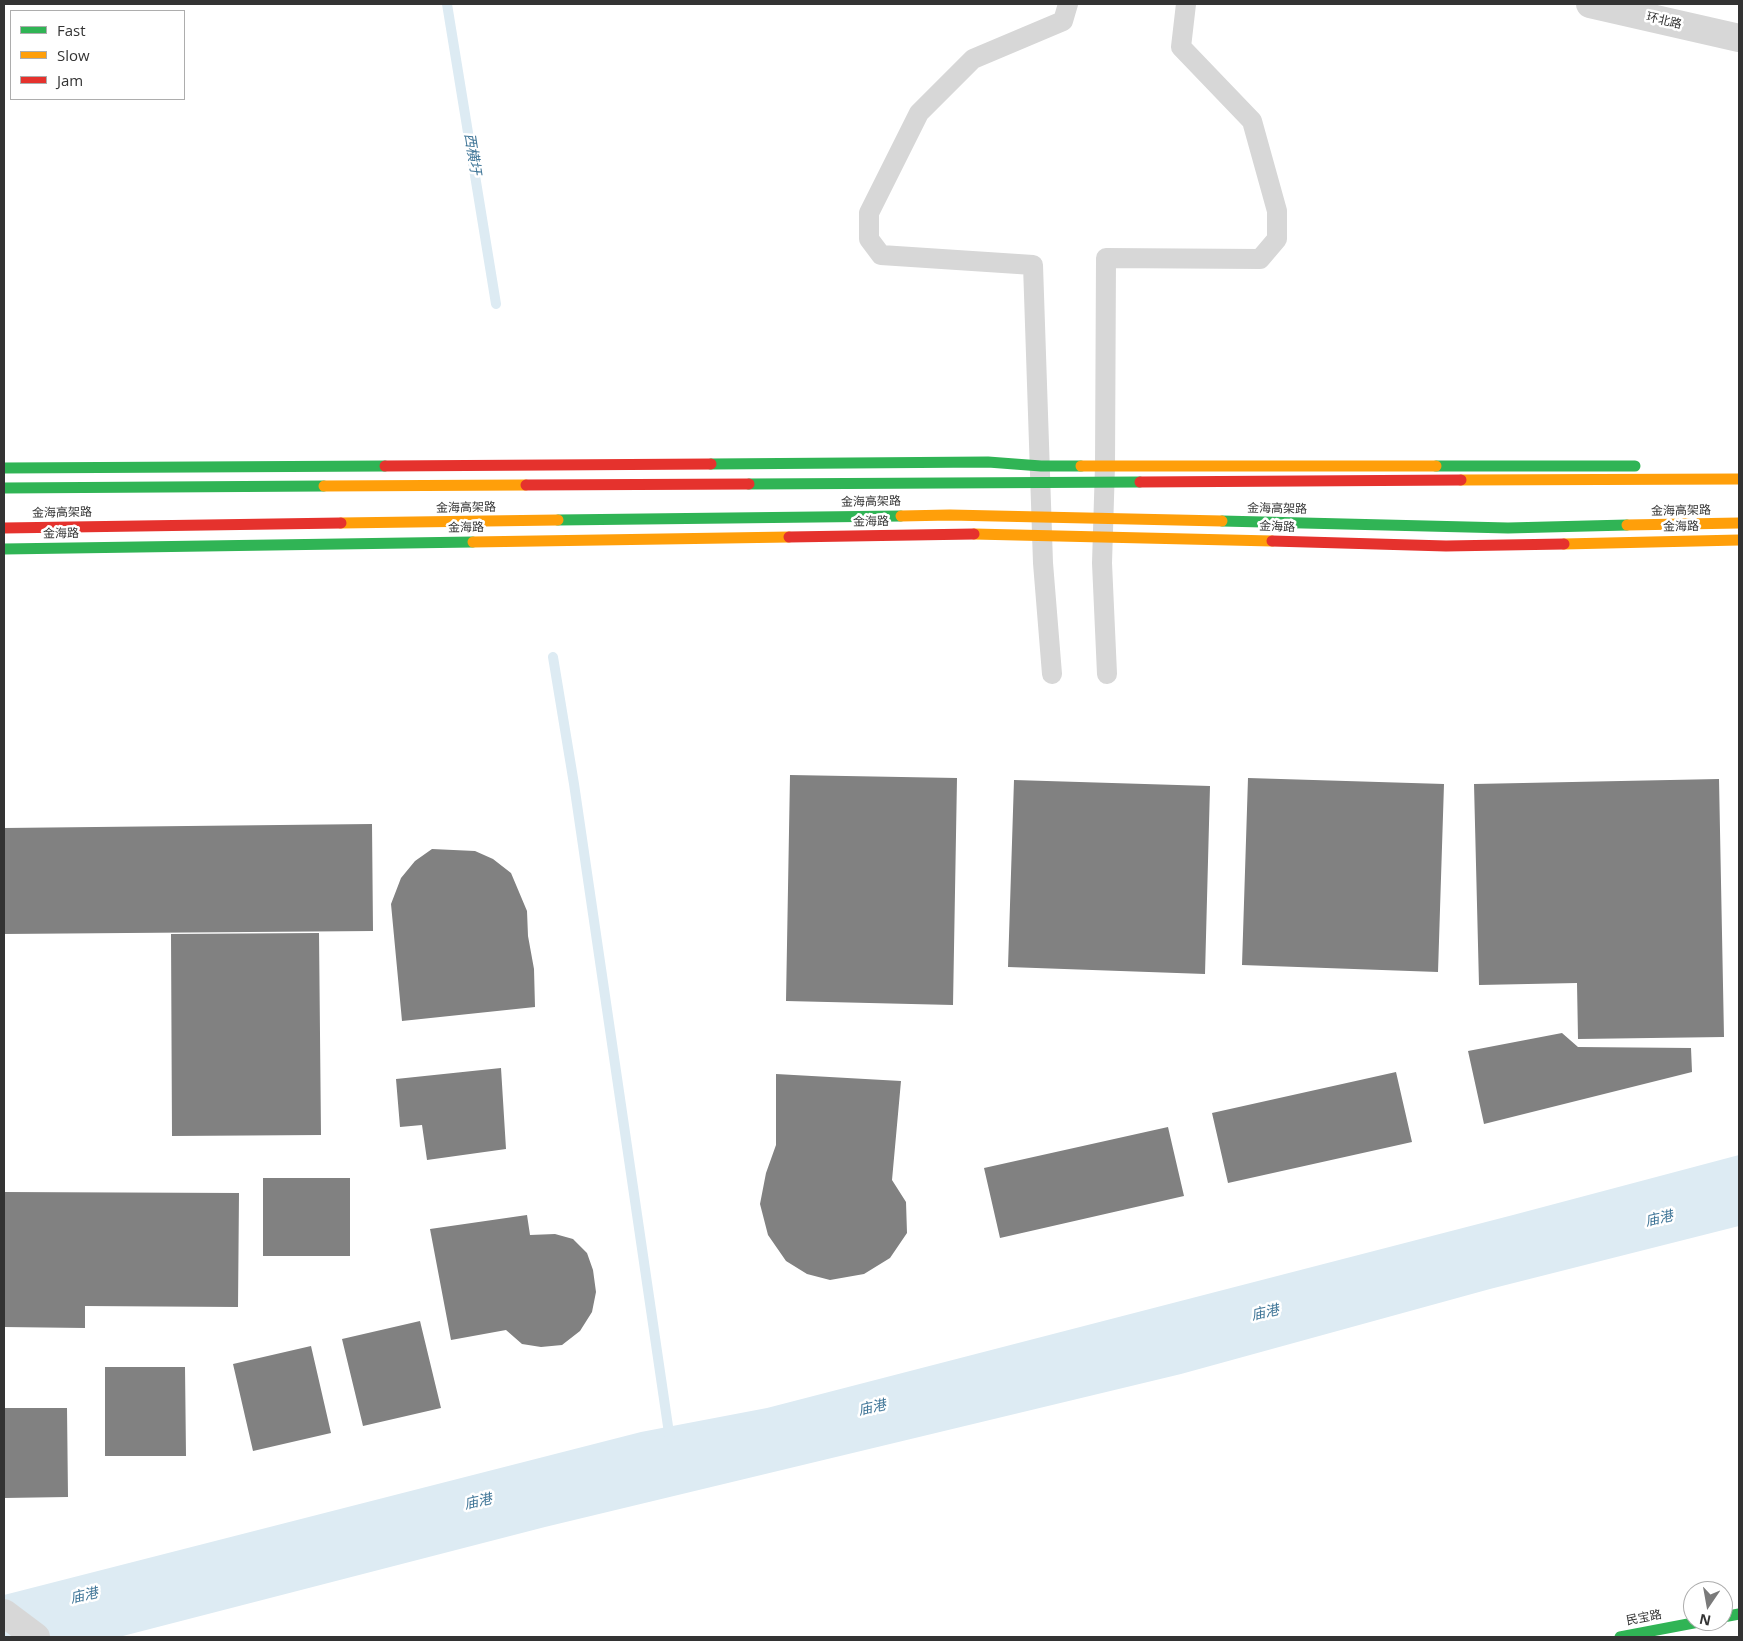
<!DOCTYPE html>
<meta charset="utf-8">
<style>
body{margin:0}
#map{position:relative;width:1743px;height:1641px;overflow:hidden;background:#fff;font-family:"Open Sans",sans-serif}
canvas{display:block}
.frame{position:absolute;inset:0;border:5px solid #333;pointer-events:none}
.legend{position:absolute;left:10px;top:10px;width:175px;height:90px;box-sizing:border-box;background:#fff;border:1px solid #adadad;margin:0;padding:6px 9px;list-style:none;font-size:15px;color:#333}
.legend li{display:flex;align-items:center;gap:10px;height:25px}
.legend b{width:25px;border:1px solid #adadad}
.north{position:absolute;left:1683px;top:1581px;width:50px;height:50px;box-sizing:border-box;background:#fff;border:1px solid #adadad;border-radius:50%;rotate:192deg;font-size:14px;font-weight:700;line-height:20px;text-align:center;color:#333}
.north::after{content:'';display:block;margin:auto;width:18px;height:22px;background:#7a7a7a;clip-path:polygon(50% 0,100% 100%,50% 72%,0 100%)}
</style>
<div id="map">
<canvas width="1743" height="1641"></canvas>
<div class="frame"></div>
<ul class="legend">
<li><b style="height:6px;background:#30b455"></b>Fast</li>
<li><b style="height:6px;background:#ff9f0a"></b>Slow</li>
<li><b style="height:6px;background:#e5322d"></b>Jam</li>
</ul>
<div class="north">N</div>
</div>
<script>
const g = document.querySelector('canvas').getContext('2d');
g.lineJoin = 'round';
function paint(path, color) { g.fillStyle = color; g.fill(path, 'evenodd'); }
const poly = rows => new Path2D(rows.map(r => 'M' + r).join(''));
function trace(path, color, width, dash) { g.strokeStyle = color; g.lineWidth = width; g.lineCap = dash ? 'butt' : 'round'; g.setLineDash(dash || []); g.stroke(path); }
function drawText(font, color, halo, rows, align = 'center') {
  g.font = font + ' "Open Sans","Noto Sans SC",sans-serif'; g.lineWidth = 5; g.setLineDash([]); g.textBaseline = 'middle'; g.strokeStyle = halo; g.fillStyle = color; for (const [text, x, y, turn = 0] of rows) {
    g.save(); g.translate(x, y); g.rotate((+turn || 0) * Math.PI / 180); g.textAlign = isNaN(turn) ? turn : align; if (halo) g.strokeText(text, 0, 0); g.fillText(text, 0, 0); g.restore();
  }
}
paint(poly([
 [1739,1155,1739,1226,1490,1289,1181,1374,545,1527,119,1637,4,1637,4,1595,641,1432,767,1408,1513,1215]
]), '#ddebf3');
trace(poly([
 [447,4,496,304],
 [553,657,574,784,670,1440]
]), '#ddebf3', 10);
paint(poly([
 [790,775,957,778,953,1005,786,1001],
 [1248,778,1444,784,1438,972,1242,965],
 [1719,779,1724,1037,1578,1039,1577,983,1479,985,1474,784],
 [1014,780,1210,786,1205,974,1008,967],
 [372,824,373,931,4,934,4,828],
 [432,849,475,851,493,859,511,873,527,911,528,936,534,969,535,1007,402,1021,391,904,401,878,415,861],
 [319,933,321,1135,172,1136,171,934],
 [1562,1033,1578,1047,1691,1048,1692,1072,1484,1124,1468,1051],
 [501,1068,506,1149,427,1160,422,1125,400,1127,396,1079],
 [1396,1072,1412,1142,1228,1183,1212,1113],
 [776,1074,901,1081,892,1180,906,1202,907,1233,890,1258,864,1274,830,1280,807,1274,786,1261,768,1235,760,1204,766,1173,776,1145],
 [1168,1127,1184,1196,1000,1238,984,1168],
 [263,1178,350,1178,350,1256,263,1256],
 [4,1192,239,1193,238,1307,85,1306,85,1328,4,1327],
 [527,1215,530,1235,555,1234,573,1239,587,1253,593,1270,596,1292,592,1312,580,1331,562,1345,541,1347,522,1344,506,1330,451,1340,430,1229],
 [420,1321,441,1408,363,1426,342,1339],
 [311,1346,331,1433,253,1451,233,1364],
 [105,1367,185,1367,186,1456,105,1456],
 [4,1408,67,1408,68,1497,4,1498]
]), '#818181');
trace(poly([
 [1052,674,1043,563,1033,265,881,255,869,239,869,213,919,113,973,59,1063,21,1068,4],
 [1107,674,1102,563,1105,466,1106,258,1260,259,1277,239,1277,211,1252,121,1181,47,1186,4]
]), '#d7d7d7', 20);
trace(poly([
 [1590,4,1739,38],
 [4,1613,36,1637]
]), '#d7d7d7', 28);
trace(poly([
 [711,464,988,462,1041,466,1081,466],
 [1436,466,1635,466],
 [4,468,385,466],
 [4,549,473,542],
 [1723,1617,1739,1614],
 [1620,1637,1704,1621]
]), '#30b455', 11);
trace(poly([
 [1081,466,1436,466],
 [974,534,1272,541],
 [473,542,789,537],
 [1564,544,1739,540]
]), '#ff9f0a', 11);
trace(poly([
 [385,466,711,464],
 [789,537,974,534],
 [1272,541,1446,546,1564,544]
]), '#e5322d', 11);
trace(poly([
 [749,484,1140,482],
 [4,488,324,486],
 [558,520,901,516],
 [1222,521,1508,528,1627,525]
]), '#30b455', 11);
trace(poly([
 [1461,480,1739,479],
 [324,486,526,485],
 [901,516,950,515,1222,521],
 [341,523,558,520],
 [1627,525,1739,523]
]), '#ff9f0a', 11);
trace(poly([
 [1140,482,1461,480],
 [526,485,749,484],
 [4,528,341,523]
]), '#e5322d', 11);
drawText('12px', '#333', '#fff', [
 ["环北路",1664,21,13],
 ["金海高架路",871,502,-1],
 ["金海高架路",466,508,-1],
 ["金海高架路",1277,509,1],
 ["金海高架路",1681,511,-1],
 ["金海高架路",62,513,-1],
 ["金海路",871,522,-1],
 ["金海路",1277,527,2],
 ["金海路",1681,527,-1],
 ["金海路",466,528,-1],
 ["金海路",61,534,-1],
 ["民宝路",1644,1618,-11]
]);
drawText('italic 14px', '#3f7597', '#fff', [
 ["西横圩",472,154,81],
 ["庙港",1659,1219,-13],
 ["庙港",1265,1313,-13],
 ["庙港",872,1408,-13],
 ["庙港",478,1502,-13],
 ["庙港",84,1596,-13]
]);
</script>
